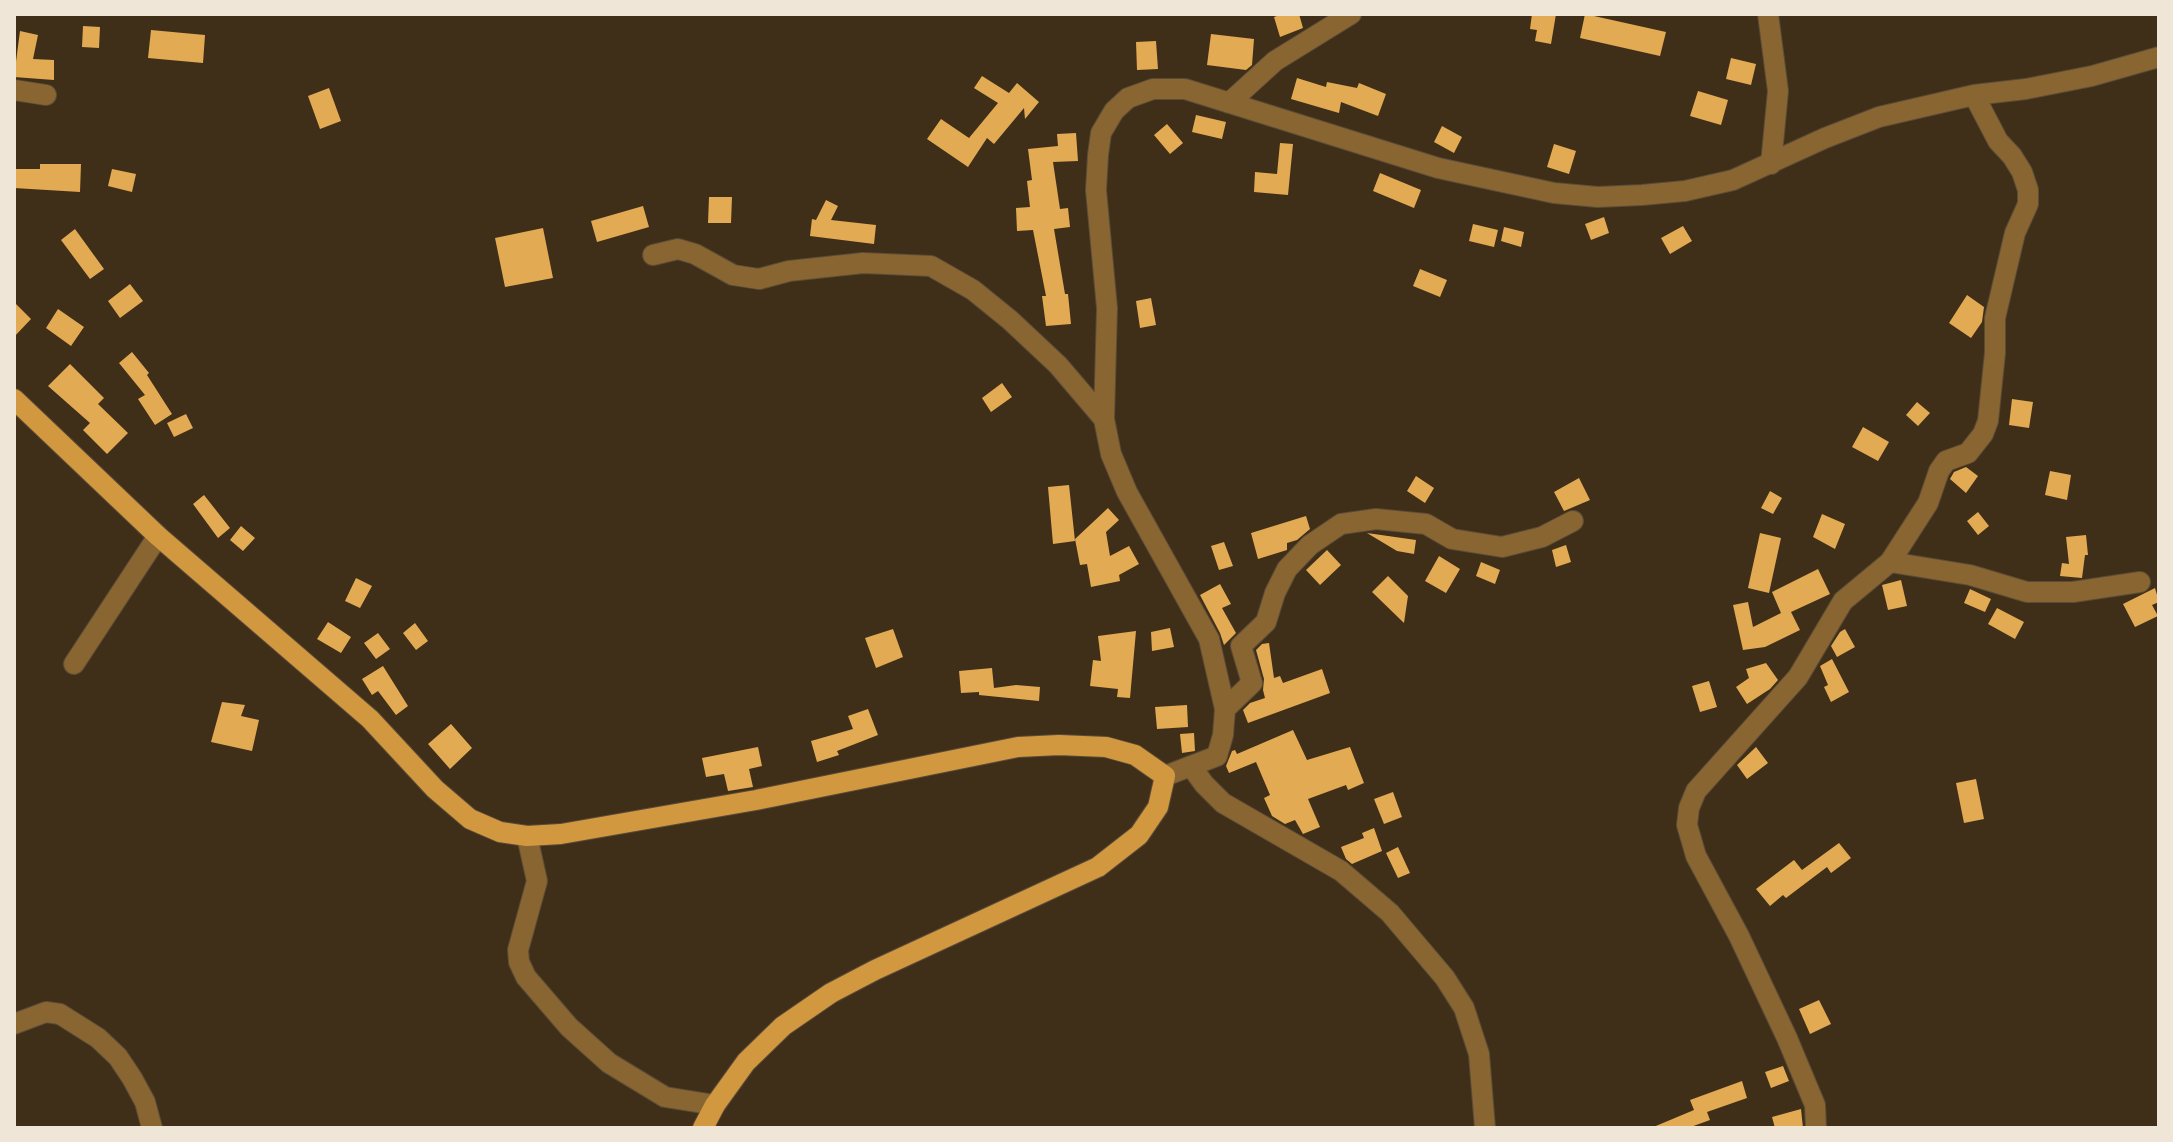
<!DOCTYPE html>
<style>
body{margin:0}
#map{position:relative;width:2173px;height:1142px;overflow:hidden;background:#3f2f19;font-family:Arial,sans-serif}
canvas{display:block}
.frame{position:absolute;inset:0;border:16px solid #f0e6d8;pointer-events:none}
</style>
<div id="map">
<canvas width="2173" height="1142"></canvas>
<div class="frame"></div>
</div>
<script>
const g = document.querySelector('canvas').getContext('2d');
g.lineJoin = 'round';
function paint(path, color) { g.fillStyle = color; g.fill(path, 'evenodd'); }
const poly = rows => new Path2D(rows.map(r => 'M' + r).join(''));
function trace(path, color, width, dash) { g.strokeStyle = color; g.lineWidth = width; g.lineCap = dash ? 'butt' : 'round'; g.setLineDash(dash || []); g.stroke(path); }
paint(poly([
 [1283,14,1299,14,1303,28,1280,37,1274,17],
 [1532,14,1556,14,1551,44,1535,41,1537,30,1530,29],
 [1585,14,1666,32,1660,56,1580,38],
 [83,26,100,27,99,48,82,47],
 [151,30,205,35,203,63,148,58],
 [20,31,38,35,33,59,54,60,54,80,14,77],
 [1211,34,1254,39,1252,65,1246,70,1207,65],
 [1156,41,1158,69,1137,70,1136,42],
 [1731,58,1756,64,1751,85,1726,79],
 [982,76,1009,93,1017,83,1039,102,1025,119,1024,108,994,144,987,138,968,167,927,139,941,119,969,138,998,103,974,88],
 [1297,78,1326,87,1327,82,1357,88,1359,83,1386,94,1378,116,1341,102,1339,113,1291,99],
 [329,88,341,121,320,129,308,96],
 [1698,91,1728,100,1721,125,1690,116],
 [1196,115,1226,122,1222,139,1192,132],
 [1167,124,1183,143,1170,154,1154,135],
 [1442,126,1462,137,1454,153,1434,142],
 [1076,133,1078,161,1053,162,1060,209,1068,208,1070,227,1054,229,1065,294,1068,294,1071,324,1046,326,1042,296,1046,296,1033,230,1017,231,1016,208,1030,207,1027,181,1032,180,1028,149,1058,146,1057,134],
 [1280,143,1293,144,1288,195,1254,192,1255,172,1277,174],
 [1554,144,1576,151,1569,174,1547,167],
 [40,164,81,164,80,192,14,188,14,169,40,169],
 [112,169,136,174,132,192,108,186],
 [1380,173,1421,190,1414,208,1373,191],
 [709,197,732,197,731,223,708,223],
 [826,200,838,206,831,220,876,225,874,244,810,236,812,219,816,220],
 [643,206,649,227,597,242,591,221],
 [1604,217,1609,233,1591,240,1585,224],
 [1473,224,1498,230,1494,247,1469,241],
 [1683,226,1692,241,1670,254,1661,238],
 [1504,227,1524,232,1521,247,1501,241],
 [543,228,553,278,505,287,495,238],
 [75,229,104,269,90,279,61,240],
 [1420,269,1447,280,1440,297,1413,286],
 [130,284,143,301,120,318,108,301],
 [1967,295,1984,307,1982,322,1971,338,1949,323],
 [1151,298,1156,325,1140,328,1136,301],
 [14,302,31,319,14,337],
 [58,309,84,327,71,346,46,328],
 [132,352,149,373,147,375,172,414,155,425,138,399,145,395,119,363],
 [70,364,104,398,98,404,128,433,107,454,83,430,90,423,48,386],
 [1002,383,1012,397,991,412,982,398],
 [2012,399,2033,402,2029,428,2009,425],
 [1917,402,1930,413,1918,426,1906,415],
 [186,414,193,428,174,437,167,423],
 [1863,427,1889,442,1878,461,1852,447],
 [1966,467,1978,476,1966,493,1950,479,1954,472],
 [2050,471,2071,475,2067,500,2045,495],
 [1416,476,1434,488,1425,503,1407,491],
 [1579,478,1590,500,1564,511,1554,492],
 [1069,485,1075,541,1053,544,1048,487],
 [1770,491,1782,498,1773,514,1761,508],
 [204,495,230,528,218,538,193,504],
 [1108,508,1119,520,1106,532,1110,556,1129,546,1139,564,1119,575,1120,581,1091,587,1087,564,1080,565,1075,539],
 [1978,512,1989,526,1978,535,1967,521],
 [1822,514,1845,524,1835,549,1813,537],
 [1306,516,1310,529,1297,540,1287,543,1287,550,1258,559,1251,533],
 [241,526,255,538,243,551,230,540],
 [1367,533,1416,540,1414,554,1397,551],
 [1760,533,1781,538,1769,593,1748,588],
 [2086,535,2088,555,2085,555,2082,578,2060,576,2062,563,2069,564,2066,537],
 [1224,542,1233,566,1219,570,1211,546],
 [1566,545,1571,562,1556,567,1552,550],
 [1327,550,1341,565,1320,585,1306,570],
 [1439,556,1460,569,1446,593,1425,581],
 [1481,562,1500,570,1495,584,1476,576],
 [1818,569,1830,594,1791,612,1800,630,1765,647,1743,650,1733,605,1748,602,1753,627,1781,613,1772,592],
 [1388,576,1408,596,1404,623,1372,592],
 [356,578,372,586,360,608,345,601],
 [1901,580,1907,606,1888,610,1882,585],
 [1220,584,1231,604,1222,608,1236,633,1224,645,1220,633,1200,595],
 [2155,588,2159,602,2152,605,2158,616,2135,627,2123,604],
 [1970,589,1991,599,1985,612,1964,603],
 [1997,608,2024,622,2015,639,1988,624],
 [328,622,351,637,341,653,317,639],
 [415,623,428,641,416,650,403,633],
 [1170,628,1174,647,1152,651,1151,632],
 [893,629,903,657,876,668,865,638],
 [1845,629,1855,647,1837,657,1831,646,1840,632],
 [1136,631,1130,698,1117,697,1118,689,1090,686,1093,660,1101,661,1098,636],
 [378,633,390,649,376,659,364,643],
 [1269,643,1274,678,1280,676,1283,683,1322,669,1330,693,1248,723,1243,710,1250,703,1265,698,1263,690,1264,679,1256,650,1262,644],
 [1832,659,1849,692,1831,702,1824,687,1828,685,1820,666],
 [1766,663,1778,680,1770,689,1747,704,1736,687,1749,678,1746,669],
 [383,666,408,706,396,715,378,691,372,695,362,679],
 [992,668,994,688,1016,685,1040,687,1039,701,979,695,979,692,961,693,959,671],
 [1709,681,1717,707,1700,712,1692,686],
 [222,702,245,705,241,716,259,720,252,751,211,742],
 [1187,705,1188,727,1157,729,1155,707],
 [868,709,878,735,837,751,839,755,817,762,811,741,853,729,848,716],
 [451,724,472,748,450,769,428,744],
 [1293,730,1307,760,1350,747,1364,783,1348,790,1346,785,1308,799,1320,827,1303,834,1295,820,1285,824,1272,816,1264,798,1270,795,1256,762,1229,773,1226,766,1232,751,1235,750,1237,754],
 [1194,733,1195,751,1182,753,1180,734],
 [758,747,762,766,749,769,753,787,728,791,724,774,706,777,702,758],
 [1756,747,1768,763,1747,779,1737,765],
 [1976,779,1984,819,1964,823,1956,783],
 [1393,792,1402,817,1384,824,1374,799],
 [1374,828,1382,851,1352,864,1346,859,1341,847,1364,838,1362,833],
 [1839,843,1851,858,1831,873,1827,867,1786,898,1783,895,1770,906,1756,889,1794,860,1802,870],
 [1398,847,1410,873,1398,878,1386,853],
 [1819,1000,1831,1024,1810,1034,1799,1009],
 [1783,1066,1789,1081,1771,1088,1765,1072],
 [1742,1081,1747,1098,1707,1112,1710,1120,1688,1128,1651,1128,1694,1110,1690,1100],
 [1801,1109,1803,1128,1775,1128,1772,1117]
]), '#e3aa54');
const minor = poly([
 [1768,14,1778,91,1771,164],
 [14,90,46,95],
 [1229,103,1275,61,1351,14],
 [653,255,678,249,695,254,733,275,759,279,789,271,863,263,931,266,973,290,1010,320,1058,365,1104,419],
 [1890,562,1970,575,2027,592,2073,592,2140,582],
 [74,664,158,536],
 [1225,709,1252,683,1241,646,1266,622,1275,593,1287,569,1310,545,1341,524,1376,519,1426,524,1452,539,1502,547,1542,537,1573,521],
 [1191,766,1204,784,1223,803,1341,871,1390,913,1445,978,1464,1008,1479,1054,1485,1128],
 [1165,776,1217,756,1223,735,1225,709,1209,639,1127,492,1111,454,1104,419,1107,308,1096,190,1098,155,1101,133,1114,111,1128,98,1153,89,1185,89,1438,168,1554,193,1598,197,1642,195,1685,191,1733,180,1825,138,1879,117,1974,95,2026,89,2092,76,2159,57],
 [527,836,537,881,518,950,519,962,526,977,569,1027,609,1063,665,1097,715,1105],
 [14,1024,46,1012,60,1014,98,1038,118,1057,132,1078,145,1102,152,1128],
 [1816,1128,1815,1105,1787,1038,1739,936,1696,856,1687,825,1689,808,1696,791,1798,677,1843,601,1890,562,1928,503,1939,471,1946,461,1968,453,1983,434,1988,421,1995,353,1995,318,2015,233,2028,204,2028,190,2022,172,2012,156,1998,141,1974,95]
]);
const major = poly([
 [14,399,158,536,370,719,435,789,470,819,500,832,527,836,561,834,756,800,1018,747,1059,745,1106,747,1135,755,1165,776,1158,807,1139,835,1098,867,875,970,831,993,783,1026,746,1062,715,1105,703,1128]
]);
trace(minor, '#5b4c38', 22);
trace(major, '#5b4c38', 22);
trace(minor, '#886531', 20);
trace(major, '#d29840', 20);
</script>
